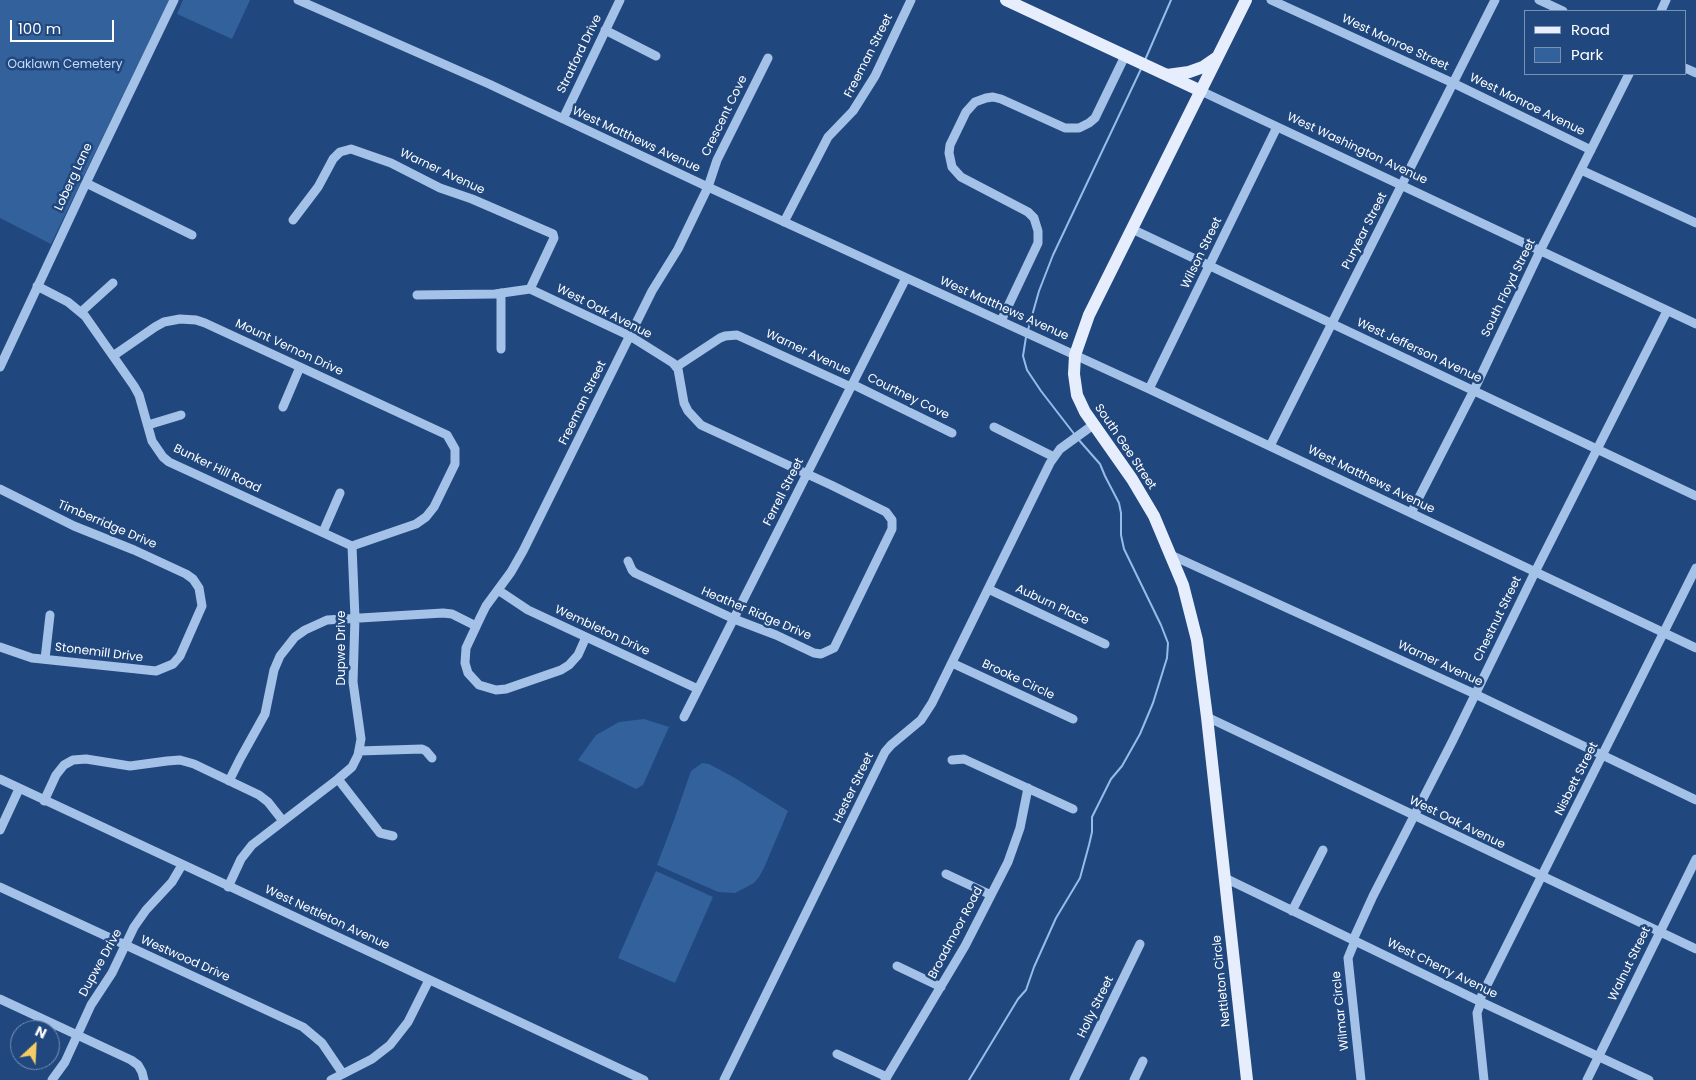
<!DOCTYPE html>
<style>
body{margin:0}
#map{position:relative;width:1696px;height:1080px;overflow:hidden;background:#20477e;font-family:Poppins,sans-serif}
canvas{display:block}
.legend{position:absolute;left:1524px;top:10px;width:162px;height:65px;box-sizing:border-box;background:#20477e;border:1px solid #7991b2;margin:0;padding:6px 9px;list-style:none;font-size:15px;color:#fff}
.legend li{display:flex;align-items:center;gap:10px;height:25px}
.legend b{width:25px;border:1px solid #7991b2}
.north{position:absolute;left:10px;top:1020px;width:50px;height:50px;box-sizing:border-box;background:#20477e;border:1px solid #7991b2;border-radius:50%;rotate:25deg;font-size:14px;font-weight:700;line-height:20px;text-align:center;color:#fff}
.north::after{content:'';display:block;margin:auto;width:18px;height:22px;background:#f5cd64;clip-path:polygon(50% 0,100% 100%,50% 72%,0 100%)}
.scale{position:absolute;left:10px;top:20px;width:104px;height:22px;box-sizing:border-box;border:2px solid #fff;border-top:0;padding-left:6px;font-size:15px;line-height:18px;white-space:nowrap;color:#fff;-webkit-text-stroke:4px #20477e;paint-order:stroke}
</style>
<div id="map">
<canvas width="1696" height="1080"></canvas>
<ul class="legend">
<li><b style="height:6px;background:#e6eefd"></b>Road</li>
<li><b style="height:14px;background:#33619c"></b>Park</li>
</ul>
<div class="north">N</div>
<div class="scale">100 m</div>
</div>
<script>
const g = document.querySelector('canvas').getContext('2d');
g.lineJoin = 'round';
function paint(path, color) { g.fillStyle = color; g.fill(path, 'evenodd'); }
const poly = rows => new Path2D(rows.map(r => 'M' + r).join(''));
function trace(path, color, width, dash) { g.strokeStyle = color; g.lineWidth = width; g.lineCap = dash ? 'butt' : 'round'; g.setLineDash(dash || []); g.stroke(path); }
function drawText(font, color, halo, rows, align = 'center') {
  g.font = font + ' Poppins,sans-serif'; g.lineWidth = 5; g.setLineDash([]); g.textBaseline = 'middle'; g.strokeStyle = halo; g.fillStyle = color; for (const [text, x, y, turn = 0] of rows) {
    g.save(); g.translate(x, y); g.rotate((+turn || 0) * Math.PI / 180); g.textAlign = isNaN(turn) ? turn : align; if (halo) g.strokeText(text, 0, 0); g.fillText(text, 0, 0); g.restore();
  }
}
paint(poly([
 [0,0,169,0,51,244,0,218],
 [183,0,250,0,232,39,177,14],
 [644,719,669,727,643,785,636,789,578,760,596,735,619,722],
 [702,763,709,764,735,778,788,811,764,868,759,877,754,883,735,893,718,892,657,865,674,820,691,771],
 [656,871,713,897,675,983,618,958]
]), '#33619c');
trace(poly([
 [1145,60,1171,0],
 [1028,330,1039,291,1053,255,1141,69],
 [1026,337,1023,356,1027,370,1041,391,1075,435],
 [969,1080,1018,999,1026,990,1034,967,1056,918,1080,878,1089,845,1092,832,1092,817,1111,779,1122,766,1140,734,1153,703,1167,658,1168,643,1161,625,1124,549,1121,535,1121,513,1119,503,1105,476,1100,464,1078,439]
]), '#97bce9', 2);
trace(poly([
 [298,0,489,84,708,187,1149,389,1696,648],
 [1271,0,1453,83,1591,150],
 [1539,0,1563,11],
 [1661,11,1666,0],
 [605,30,656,56],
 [1685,68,1696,73],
 [1201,91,1696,324],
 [563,119,620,0],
 [1581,170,1696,223],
 [86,183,192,235],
 [293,220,318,187,333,159,340,152,351,149,391,163,440,188,472,199,553,234,554,238,530,289],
 [784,222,828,137,853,111,875,76,911,0],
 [1132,229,1696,496],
 [37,286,68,302,85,316,134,386,139,395,152,441,163,457,169,462,352,546],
 [501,293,501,349],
 [417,295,495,294,530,289,630,336,673,363,678,369,684,403,688,411,701,425,831,485,886,512,892,520,892,529,834,648,821,654,814,653,776,635,734,619,635,573,632,570,628,561],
 [81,312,113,283],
 [1001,321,1038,243,1038,231,1034,218,1028,212,961,177,952,167,949,153,950,145,966,112,975,102,986,98,993,97,1001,99,1065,128,1079,128,1089,123,1095,118,1125,56],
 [113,356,155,327,164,322,180,319,196,320,205,323,447,435,455,449,455,464,434,507,426,517,416,524,352,546],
 [0,367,86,183,174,0],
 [676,367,720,338,725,336,737,335,851,387],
 [852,384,952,433],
 [1149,389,1277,127],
 [283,407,300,367],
 [148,425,181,415],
 [994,427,1054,457],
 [1270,446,1495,0],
 [0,489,74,526,134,550,186,574,193,579,199,588,202,606,180,656,173,664,156,671,32,658,0,647],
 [1411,513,1474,390,1540,251,1629,74],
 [323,532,340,493],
 [1171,555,1475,694,1696,800],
 [988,589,1105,644],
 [498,590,528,610,698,689],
 [586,637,578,655,569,665,561,670,506,689,496,690,479,685,468,673,465,663,466,648,481,616,486,606,511,572,523,551,652,291,678,249,708,187,717,160,768,58],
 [45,659,50,615],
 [952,663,1073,719],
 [684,717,906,278],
 [1207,717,1696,949],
 [359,751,422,749,426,751,432,758],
 [952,760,964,759,1073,809],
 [0,779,644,1080],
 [338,779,380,833,393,836],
 [229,781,240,759,265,714,274,670,280,656,295,637,305,630,327,620,443,613,452,614,476,626],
 [44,801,56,775,64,765,73,760,86,759,130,766,167,761,180,760,194,764,259,795,268,802,283,821],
 [0,830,19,789],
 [946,874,991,895],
 [1225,878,1479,1001,1649,1080],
 [0,887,303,1027,322,1043,343,1074],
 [228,887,241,859,252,845,338,779,352,767,358,755,361,739,353,682,355,618,352,546],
 [1292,911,1323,850],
 [1353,940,1373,896,1453,740,1535,572,1667,311],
 [1355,941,1348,958,1361,1080],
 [897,966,941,987],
 [0,999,131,1060,138,1065,142,1072,144,1080],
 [1479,1001,1696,568],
 [1481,1002,1477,1013,1484,1080],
 [837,1054,887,1077],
 [52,1080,65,1062,91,1005,112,973,134,927,146,910,172,882,182,865],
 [331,1080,372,1059,390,1045,408,1022,429,980],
 [724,1080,885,752,891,745,921,720,932,703,1050,463,1060,449,1093,425],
 [885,1080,965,946,1008,862,1020,828,1028,788],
 [1074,1080,1140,944],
 [1134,1080,1143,1061],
 [1587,1080,1696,859]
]), '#a4c1e7', 9);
trace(poly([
 [1006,0,1201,91],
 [1246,0,1089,315,1075,355,1074,374,1077,395,1085,412,1132,479,1154,516,1183,585,1197,640,1207,717,1247,1080],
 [1167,75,1189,72,1203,67,1216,58]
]), '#e6eefd', 12);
drawText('12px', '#fff', '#20477e', [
 ["West Monroe Street",1395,43,25],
 ["Stratford Drive",580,54,-64],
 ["Freeman Street",869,56,-63],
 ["West Monroe Avenue",1527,105,26],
 ["Crescent Cove",725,116,-64],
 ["West Matthews Avenue",636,140,25],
 ["West Washington Avenue",1357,149,25],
 ["Warner Avenue",442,172,25],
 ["Loberg Lane",74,177,-65],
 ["Puryear Street",1365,231,-63],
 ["Wilson Street",1202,253,-64],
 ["South Floyd Street",1509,288,-64],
 ["West Matthews Avenue",1004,309,24],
 ["West Oak Avenue",604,312,27],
 ["Mount Vernon Drive",289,348,25],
 ["West Jefferson Avenue",1419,351,25],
 ["Warner Avenue",808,353,25],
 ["Courtney Cove",908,397,26],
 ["Freeman Street",583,403,-64],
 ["South Gee Street",1125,447,56],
 ["Bunker Hill Road",217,469,26],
 ["West Matthews Avenue",1371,480,26],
 ["Ferrell Street",784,492,-63],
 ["Timberridge Drive",107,525,23],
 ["Auburn Place",1052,605,25],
 ["Heather Ridge Drive",756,614,23],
 ["Chestnut Street",1498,619,-64],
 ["Wembleton Drive",602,631,25],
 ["Dupwe Drive",342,648,-90],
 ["Stonemill Drive",99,653,7],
 ["Warner Avenue",1440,664,25],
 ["Brooke Circle",1018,680,25],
 ["Nisbett Street",1577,779,-63],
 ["Hester Street",854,788,-64],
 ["West Oak Avenue",1457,823,26],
 ["West Nettleton Avenue",327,918,25],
 ["Broadmoor Road",956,933,-62],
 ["Westwood Drive",185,959,24],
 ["Dupwe Drive",101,963,-61],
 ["Walnut Street",1630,964,-64],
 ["West Cherry Avenue",1442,969,26],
 ["Nettleton Circle",1222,981,-96],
 ["Holly Street",1096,1007,-64],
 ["Wilmar Circle",1341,1011,-96]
]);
drawText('12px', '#c7dbf6', '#20477e', [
 ["Oaklawn Cemetery",65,65]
]);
</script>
